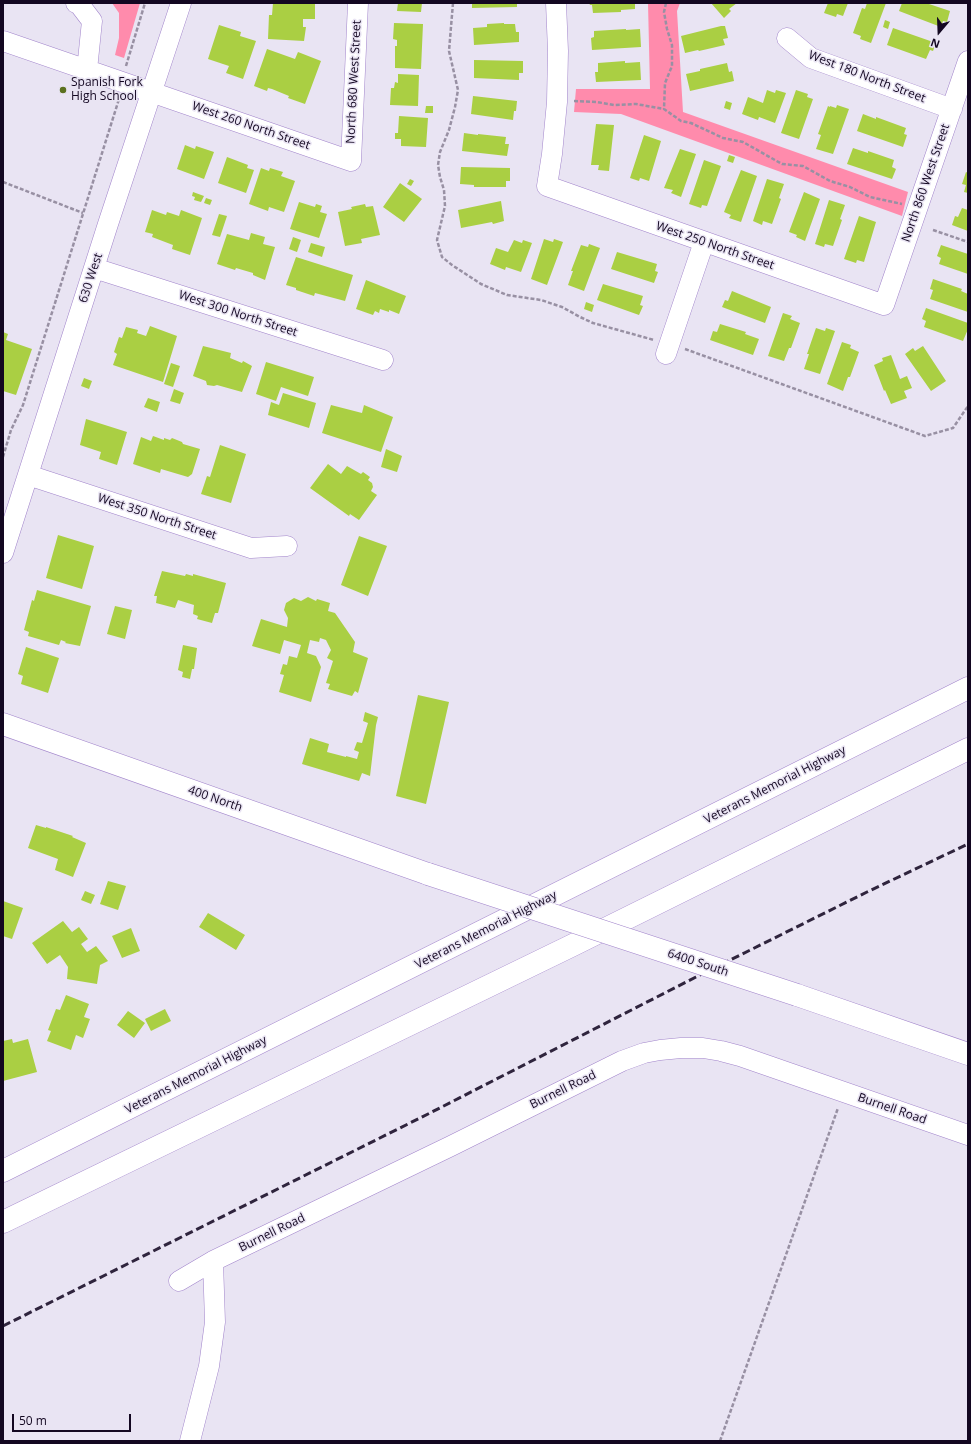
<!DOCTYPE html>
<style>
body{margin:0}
#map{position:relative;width:971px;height:1444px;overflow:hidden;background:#e9e4f3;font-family:"Open Sans",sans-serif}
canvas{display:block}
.frame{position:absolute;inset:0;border:4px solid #130721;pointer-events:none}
.north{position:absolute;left:919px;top:12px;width:40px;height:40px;-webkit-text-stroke:3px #e9e4f3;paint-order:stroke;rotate:199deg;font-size:11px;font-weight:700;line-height:16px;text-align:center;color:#130721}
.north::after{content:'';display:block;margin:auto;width:14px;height:18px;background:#130721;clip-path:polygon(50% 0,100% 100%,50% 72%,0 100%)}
.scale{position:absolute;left:12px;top:1414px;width:119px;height:18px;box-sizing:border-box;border:2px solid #130721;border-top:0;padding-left:5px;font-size:12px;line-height:14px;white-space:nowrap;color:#130721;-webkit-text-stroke:3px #e9e4f3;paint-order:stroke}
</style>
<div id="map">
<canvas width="971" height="1444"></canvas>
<div class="frame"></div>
<div class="north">N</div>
<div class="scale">50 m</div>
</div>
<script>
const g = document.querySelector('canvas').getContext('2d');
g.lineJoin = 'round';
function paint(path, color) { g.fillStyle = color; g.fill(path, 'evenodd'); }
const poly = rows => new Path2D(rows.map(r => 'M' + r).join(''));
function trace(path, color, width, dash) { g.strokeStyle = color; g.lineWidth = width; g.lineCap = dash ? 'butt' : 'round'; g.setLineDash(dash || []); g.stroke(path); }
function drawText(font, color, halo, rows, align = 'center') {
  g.font = font + ' "Open Sans",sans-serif'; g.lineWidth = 3; g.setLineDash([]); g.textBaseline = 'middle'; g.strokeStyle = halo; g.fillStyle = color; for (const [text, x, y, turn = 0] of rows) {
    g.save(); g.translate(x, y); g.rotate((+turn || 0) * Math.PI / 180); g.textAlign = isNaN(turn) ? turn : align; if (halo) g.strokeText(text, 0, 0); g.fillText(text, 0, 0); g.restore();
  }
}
paint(poly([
 [112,3,140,3,124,58,115,55,119,38,119,13],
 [648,3,680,3,677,11,683,112,908,192,902,216,621,114,574,112,576,89,650,89]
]), '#ff8bac');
paint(poly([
 [273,3,315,3,315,19,303,19,303,27,306,27,304,41,268,39,269,15,272,15],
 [398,3,422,3,421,12,397,11],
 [472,3,517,3,517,7,472,8],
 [589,3,635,3,635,9,621,10,621,12,593,13,592,5,590,5],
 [711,3,737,3,729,9,731,11,724,18],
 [828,3,848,3,843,16,837,14,836,17,824,13],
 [867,3,886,3,871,43,860,39,861,36,853,33,862,8,865,9],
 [902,3,926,3,950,11,947,22,943,21,941,27,899,11],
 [885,20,890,22,888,29,883,27],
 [394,23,423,24,421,69,395,68,395,46,397,46,397,40,393,39],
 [504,23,504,24,515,24,516,32,519,32,519,42,474,45,473,28,487,27,487,24],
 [219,25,241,32,240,36,256,41,243,79,226,73,229,66,208,59],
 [721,26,725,26,728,38,723,39,725,45,699,51,698,50,685,53,681,36],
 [893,28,936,43,933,51,930,50,926,59,887,45],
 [626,29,626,30,640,29,641,47,592,50,591,38,594,37,594,31],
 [267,49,295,59,298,52,321,61,305,104,288,98,289,96,272,89,268,88,267,91,254,86],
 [474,60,523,61,523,73,519,73,519,80,474,78],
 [625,61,625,63,640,62,641,80,596,82,595,72,598,72,598,63],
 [727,63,729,72,732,71,734,81,690,91,686,74,700,71,700,69],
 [398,74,419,75,418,106,390,105,391,88,394,88,395,82,398,83],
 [767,90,775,93,776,90,786,93,775,123,759,117,758,120,742,114,748,97,763,103],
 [796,90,808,94,807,97,813,99,799,139,781,133],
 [473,96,517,101,516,111,514,111,513,120,471,114],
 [726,101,732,103,730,110,724,108],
 [837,105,849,109,833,154,816,149,821,135,818,134,828,106,830,107,830,106,836,108],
 [426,106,433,106,433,113,425,113],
 [863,114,876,119,876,117,906,128,904,134,907,135,903,147,857,131],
 [399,116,428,118,426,147,401,146,401,139,395,139,395,133,398,133],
 [596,124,614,125,609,171,598,170,599,165,591,165],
 [464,133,478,135,478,134,506,137,505,144,509,144,507,156,462,151],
 [644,135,661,141,649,181,640,178,639,181,630,178],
 [185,145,195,149,196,146,214,152,204,179,177,169],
 [853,148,868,153,868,151,894,160,892,167,896,169,892,179,847,164],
 [680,149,696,154,681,197,671,193,673,190,664,188],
 [729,155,735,157,733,163,727,161],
 [227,157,248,165,247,168,254,170,246,193,218,183],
 [704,160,721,166,707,206,702,205,701,208,689,204],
 [461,167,510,168,510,181,506,181,506,187,474,187,474,185,460,184],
 [261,168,269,171,270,168,283,172,281,176,295,181,284,212,269,207,268,211,249,204],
 [741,170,757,176,741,222,729,218,731,215,724,212],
 [966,172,968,173,968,193,964,192,966,185,962,184],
 [410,179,414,181,411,186,407,184],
 [767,179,784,184,779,198,781,199,772,224,763,221,762,225,753,221],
 [400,183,422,199,404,222,383,207],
 [193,192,204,196,201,202,194,200,195,197,192,196],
 [804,192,820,199,805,241,796,237,797,235,789,232],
 [206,198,212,200,210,205,204,203],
 [829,200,845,205,840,219,842,220,833,246,825,244,824,247,815,244],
 [501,201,504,221,493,224,492,222,461,228,458,210],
 [299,202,315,207,316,204,322,206,320,212,327,214,319,238,290,229],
 [365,204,366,207,373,206,380,235,361,239,362,243,345,246,338,212,352,209,351,207],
 [962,208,968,210,968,231,952,225,955,216,958,217],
 [152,210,166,215,167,212,179,216,181,210,202,218,190,255,172,249,173,245,152,237,153,234,145,232],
 [219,214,227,216,220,237,212,235],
 [859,216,876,222,864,262,857,260,856,263,844,259],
 [251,233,265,237,263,244,275,247,265,280,253,275,253,273,236,268,235,270,217,264,227,234,249,240],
 [293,237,301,240,297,252,289,249],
 [544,239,553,242,554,239,563,242,547,285,531,279],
 [514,240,522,243,523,240,532,243,521,272,506,267,505,270,490,264,496,248,508,252],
 [311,243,325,247,322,257,308,252],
 [589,244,600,248,584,291,568,285,573,271,571,271,581,245,588,247],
 [941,245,968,254,968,274,939,264,941,258,937,256],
 [617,252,657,264,655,271,658,272,654,283,611,269],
 [296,257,353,275,345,301,315,293,314,296,296,290,296,288,286,285],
 [933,279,962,289,961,291,968,294,968,312,930,299,933,290,930,289],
 [366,280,406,296,399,314,389,310,389,312,380,309,379,313,375,311,373,315,356,309],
 [603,284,643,296,640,305,643,306,639,315,597,300],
 [732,291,771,307,765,323,722,307,725,300,728,301],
 [586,302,594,305,592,312,584,309],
 [926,308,968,323,968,329,963,341,924,327,926,321,922,319],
 [783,313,792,316,790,319,800,323,791,348,789,348,784,361,768,356],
 [720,324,746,332,745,334,759,339,753,355,710,340,713,331,717,332],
 [150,326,177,336,163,382,113,365,117,354,114,352,119,337,122,338,126,327,138,330,137,333,146,336],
 [816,328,825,331,826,328,835,331,820,374,804,369,809,354,807,354],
 [3,332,8,334,6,340,32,349,16,395,3,391],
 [842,342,851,345,850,348,859,352,850,377,848,377,843,391,827,384],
 [203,346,231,353,230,358,242,363,243,361,252,366,242,392,217,385,214,386,207,385,206,381,193,376],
 [923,346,946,381,931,391,905,354,913,348,915,351],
 [891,355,900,379,907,376,912,388,904,391,907,398,891,404,885,390,884,391,874,365,883,361,882,358],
 [266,362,314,377,308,396,281,387,276,401,256,394],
 [171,363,180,366,173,387,164,384],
 [84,378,92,381,89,389,81,386],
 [174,389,184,393,180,404,170,401],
 [283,393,316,403,309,428,268,415,271,402,279,405],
 [148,398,160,402,157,412,144,407],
 [331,405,362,413,364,405,393,417,381,452,322,433],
 [86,419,127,432,117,465,99,459,101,452,80,445],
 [153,436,164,440,164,438,170,440,172,438,182,442,183,444,200,449,192,474,188,477,161,469,160,473,133,464,141,437,151,441],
 [220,445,246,454,231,503,201,494,207,476,210,477],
 [386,449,402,456,397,472,381,467],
 [328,464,341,474,347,466,361,474,363,472,370,477,368,480,372,483,373,487,371,491,377,495,359,520,350,514,349,516,310,488],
 [58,535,94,546,82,589,46,578],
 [359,536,387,546,368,596,341,585],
 [162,571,185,576,186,574,193,576,193,574,226,583,218,613,215,613,212,623,197,619,198,616,193,614,194,605,178,600,175,608,156,603,157,596,154,596],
 [37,590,91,606,80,646,65,643,66,642,61,640,59,645,28,636,29,632,24,630,32,600,34,601],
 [308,597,316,601,317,599,330,603,328,611,335,613,355,642,353,652,368,658,358,693,355,691,352,696,328,689,330,684,326,683,333,661,327,658,331,650,326,640,320,638,319,642,310,640,307,653,316,656,321,667,311,702,279,692,284,675,280,674,283,664,287,665,289,656,297,658,301,645,284,640,280,654,252,646,261,619,287,627,288,618,284,610,286,603,294,598,301,601],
 [115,606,132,610,125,639,107,634],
 [183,645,197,648,194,669,192,669,190,679,182,677,183,672,178,670],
 [26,647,59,658,48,693,21,684,23,676,18,674],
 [418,695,449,702,426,804,396,796],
 [365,712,378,717,376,725,370,776,362,773,359,781,302,764,310,738,329,744,327,752,346,757,346,756,357,759,359,752,354,750,357,742,362,743,368,723,363,721],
 [36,825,46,828,46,827,73,836,72,837,86,843,73,877,55,870,58,859,28,848],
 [108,881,126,886,118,910,100,904],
 [85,891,95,895,91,904,81,900],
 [3,901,23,908,12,939,3,936],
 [208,913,245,935,236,950,199,927],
 [63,921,72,932,79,927,88,939,81,944,87,952,96,946,108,961,100,965,97,984,67,979,68,967,60,955,47,964,32,943],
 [131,928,140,951,122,958,112,936],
 [66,995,89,1004,84,1017,90,1019,83,1038,76,1035,71,1050,47,1041,51,1031,48,1030,56,1009,60,1010],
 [165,1009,171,1021,151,1031,145,1019],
 [128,1011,145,1023,134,1038,117,1025],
 [12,1039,13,1043,28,1039,37,1072,3,1081,3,1041]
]), '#aacf43');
const minor = poly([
 [76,3,79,4,92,21,87,70],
 [556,3,558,51,557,102,552,154,547,186,884,305,968,61],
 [787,38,811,58,952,109],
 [3,41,351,161,358,3],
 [94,268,383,360],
 [666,354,704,242],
 [28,475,251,548,287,546],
 [3,553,108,224,181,3],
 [179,1281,213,1261,451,1146,622,1061,644,1053,660,1050,681,1048,703,1048,721,1051,740,1056,968,1135],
 [190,1441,209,1366,215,1322,213,1261]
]);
const major = poly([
 [3,724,428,874],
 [797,995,968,1054]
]);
const highway = poly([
 [3,1171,968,688],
 [3,1222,573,945,968,749]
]);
trace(minor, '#a184cb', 21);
trace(major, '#a184cb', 23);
trace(highway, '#a184cb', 23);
trace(poly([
 [453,3,449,51,458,90,455,107,449,130,440,152,438,165,440,177,444,190,445,206,437,240,442,257,452,265,481,284,507,295,541,300,562,307,580,317,593,323,654,340],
 [666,3,664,12,667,29,672,45,672,66,665,83,664,109,681,121,691,123,723,138,743,142,782,164,803,166,830,181,850,187,870,197,902,204],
 [126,66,145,3],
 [574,101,597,102,614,105,636,104,664,109],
 [3,182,83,213],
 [933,230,968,242],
 [685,349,925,436,953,428,968,406],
 [3,457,11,430,23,405,119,99],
 [720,1441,838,1108]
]), '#9890a3', 2.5, [4, 2]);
trace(minor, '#fff', 20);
trace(major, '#fff', 22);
trace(highway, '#fff', 22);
trace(poly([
 [3,1326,428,1114,696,977,867,892,968,844]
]), '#2f243d', 3, [8, 4]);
const majorBridge = poly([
 [428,874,797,995]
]);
trace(majorBridge, '#a184cb', 23, []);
trace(majorBridge, '#fff', 22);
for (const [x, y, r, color] of [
 [63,90,4,"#5b701f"]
]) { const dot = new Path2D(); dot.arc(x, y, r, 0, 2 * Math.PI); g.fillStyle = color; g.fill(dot); trace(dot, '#e9e4f3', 1.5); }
drawText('12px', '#130721', '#e9e4f3', [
 ["West 180 North Street",867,77,21],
 ["North 680 West Street",354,82,-87],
 ["West 260 North Street",251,126,19],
 ["North 860 West Street",926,183,-71],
 ["West 250 North Street",715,246,19],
 ["630 West",91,278,-72],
 ["West 300 North Street",238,314,18],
 ["West 350 North Street",157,517,18],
 ["Veterans Memorial Highway",775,785,-27],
 ["400 North",215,799,19],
 ["Veterans Memorial Highway",486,930,-27],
 ["6400 South",698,963,18],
 ["Veterans Memorial Highway",196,1075,-27],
 ["Burnell Road",563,1090,-26],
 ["Burnell Road",892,1109,19],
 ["Burnell Road",272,1233,-26]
]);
drawText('12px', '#130721', '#e9e4f3', [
 ["Spanish Fork",71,83],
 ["High School",71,97]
], 'left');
</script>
